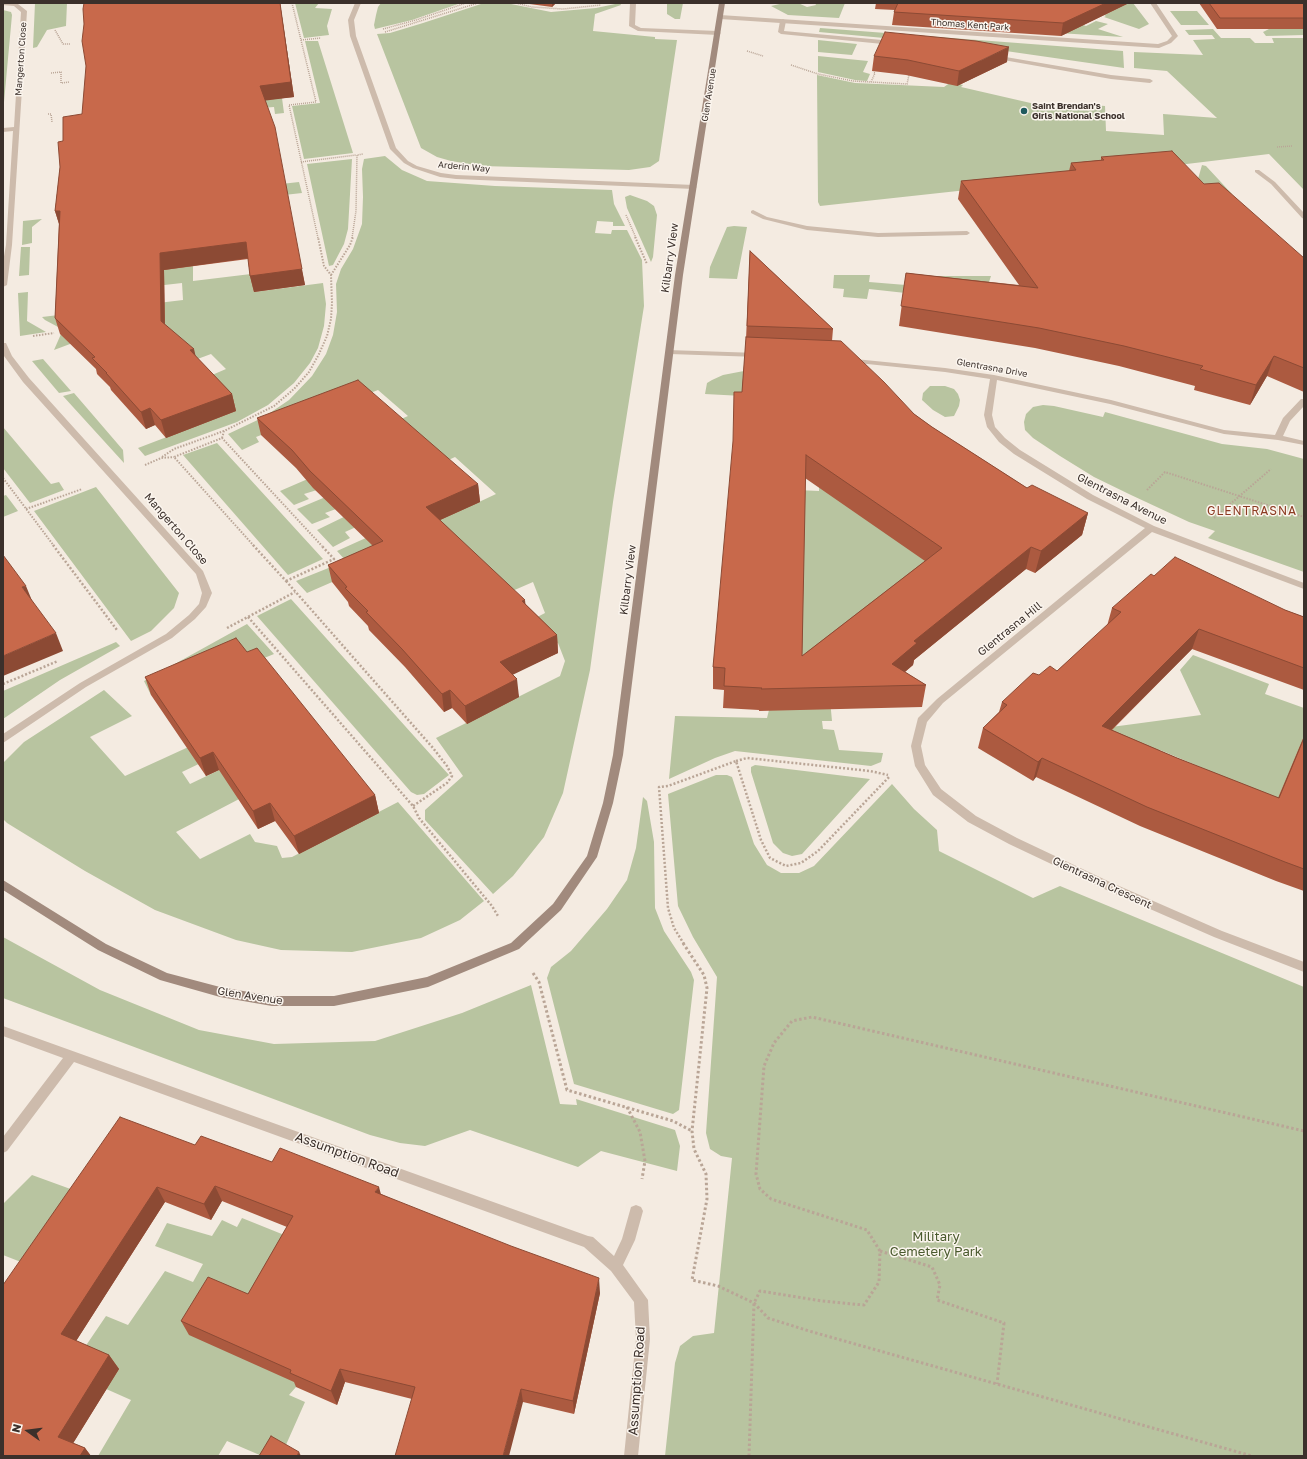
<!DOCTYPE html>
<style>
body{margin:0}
#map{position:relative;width:1307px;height:1459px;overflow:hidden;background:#f4ebe1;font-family:"Golos Text",sans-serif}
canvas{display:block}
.frame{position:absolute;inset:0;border:4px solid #3b302b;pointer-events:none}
.north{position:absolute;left:8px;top:1411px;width:40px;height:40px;-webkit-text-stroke:3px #fbf5ee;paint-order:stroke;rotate:284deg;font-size:11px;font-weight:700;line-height:16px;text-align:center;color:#3b302b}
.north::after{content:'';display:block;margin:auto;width:14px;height:18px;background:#3b302b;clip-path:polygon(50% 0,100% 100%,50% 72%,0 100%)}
</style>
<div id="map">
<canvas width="1307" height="1459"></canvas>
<div class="frame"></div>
<div class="north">N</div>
</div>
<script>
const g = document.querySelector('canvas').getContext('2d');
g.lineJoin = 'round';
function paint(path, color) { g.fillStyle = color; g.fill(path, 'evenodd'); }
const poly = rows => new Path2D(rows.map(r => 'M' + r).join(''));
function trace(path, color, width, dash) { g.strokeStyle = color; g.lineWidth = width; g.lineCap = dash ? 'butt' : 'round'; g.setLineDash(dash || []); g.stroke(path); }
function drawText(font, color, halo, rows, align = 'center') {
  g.font = font + ' "Golos Text",sans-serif'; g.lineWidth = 3; g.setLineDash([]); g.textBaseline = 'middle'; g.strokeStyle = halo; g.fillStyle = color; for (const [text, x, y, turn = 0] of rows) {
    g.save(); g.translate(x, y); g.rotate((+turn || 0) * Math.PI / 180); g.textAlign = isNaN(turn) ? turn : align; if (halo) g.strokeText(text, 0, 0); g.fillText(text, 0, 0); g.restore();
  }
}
paint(poly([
 [35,3,67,3,66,26,47,30,37,47,33,48],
 [295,3,319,3,315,8,332,9,327,26,329,35,304,38],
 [381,3,461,3,412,20,375,29,374,25,376,15,378,7],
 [484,3,506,3,551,12,596,8,620,3,621,5,595,14,593,31,655,37,655,39,677,40,659,161,650,167,629,170,482,166,451,161,437,157,421,148,377,34,390,33,423,23],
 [667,3,683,3,680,19,675,19,667,14],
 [784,3,798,3,807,7,816,5,815,3,845,3,839,18,788,15,771,6],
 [1121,3,1133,3,1149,24,1139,29,1104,17,1106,16,1104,15,1112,11],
 [1304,6,1304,35,1266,36,1263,32,1269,29,1281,29],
 [3,10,11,12,12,15,3,113],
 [1170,11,1197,11,1209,25,1181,25],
 [1045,12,1086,26,1096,21,1108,24,1098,29,1123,37,977,28],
 [820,28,1123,51,1124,68,971,46,819,32],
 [1213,29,1221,38,1250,38,1255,43,1274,43,1272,38,1304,38,1304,190,1269,154,1022,184,820,206,818,202,817,75,855,83,944,87,951,82,963,85,961,87,1061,110,1067,103,1105,106,1106,131,1164,135,1163,114,1217,118,1167,71,1134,68,1134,52,1203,55,1193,40,1215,39,1212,35,1189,35,1185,30],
 [818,40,857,44,852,55,818,52],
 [305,41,318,41,353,153,304,159,292,106,320,103],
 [818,56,868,61,863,72,870,74,867,81,855,80,818,72],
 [282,98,284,113,275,114,274,107,260,108,192,194,299,182,302,193,203,204,193,266,193,281,251,274,254,292,323,283,326,304,324,326,318,348,310,363,294,383,268,405,237,422,145,456,138,448,219,417,205,378,226,369,211,354,176,367,78,341,54,350,61,334,60,328,45,320,42,317,183,300,182,283,138,288,240,103],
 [385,156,402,170,427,181,495,186,612,190,614,204,625,226,613,226,613,222,597,221,595,233,611,234,612,230,627,230,642,260,644,306,613,502,590,670,563,793,544,837,513,876,493,894,425,820,425,810,463,776,436,738,560,676,565,661,558,643,551,646,499,637,545,613,533,582,503,595,385,559,307,593,296,581,346,561,337,551,368,537,479,502,496,494,455,457,416,475,378,429,408,416,378,390,256,437,259,442,242,450,228,434,264,417,289,400,312,376,326,354,333,335,337,312,336,284,341,269,353,249,362,224,363,197,362,169,364,159],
 [352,159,348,229,344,244,333,265,329,266,307,164],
 [1202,165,1206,166,1232,194,1222,197,1220,199,1198,179],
 [630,195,647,201,654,206,657,215,653,257,651,262,627,208,625,197],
 [42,219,32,227,32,243,22,245,23,221],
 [734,226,747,227,737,279,709,278,710,267,727,227],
 [21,247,30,247,29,275,19,276],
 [834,275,870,275,869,282,906,285,907,276,991,276,989,282,942,297,869,289,867,299,843,297,844,289,833,288],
 [28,292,27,321,46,332,20,336,18,293],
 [43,359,71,391,59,393,32,361],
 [749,370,818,400,705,394,707,383,712,380,723,375],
 [930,386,945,386,954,389,958,394,960,400,959,406,954,416,945,417,933,410,922,400,923,393],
 [74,393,123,450,124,463,63,396],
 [1043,405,1054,406,1103,417,1105,412,1222,444,1267,449,1304,459,1304,572,1208,538,1215,531,1189,522,1131,495,1094,477,1060,456,1033,438,1025,430,1024,422,1026,414,1033,407],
 [3,427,51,484,59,482,64,490,30,503,3,468],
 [217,443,323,559,288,575,183,455],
 [819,473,958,541,826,657,832,721,822,721,823,729,834,730,839,750,883,753,881,762,871,766,735,751,715,758,669,779,675,716,767,718,769,710,774,489,819,491],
 [317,475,317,490,304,494,309,499,294,505,280,491],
 [96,487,179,593,174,608,151,631,131,641,34,511],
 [335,493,336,509,325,513,330,517,312,524,297,509],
 [6,495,18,511,3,517,3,496],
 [354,512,365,523,345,532,350,538,333,547,317,530],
 [291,599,449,775,424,794,417,795,411,792,257,616],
 [247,624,274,654,257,661,248,652,151,695,144,681],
 [116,642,120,646,60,680,3,719,3,691],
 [1193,655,1269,684,1265,694,1304,708,1304,807,1274,810,1205,769,1160,750,1156,760,1089,730,1201,715,1180,670],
 [104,690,132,716,90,737,125,776,195,744,207,760,182,772,190,784,244,758,264,786,176,832,200,859,250,834,255,842,277,846,282,858,292,857,398,802,484,901,460,920,421,938,352,952,281,950,236,940,155,910,85,871,7,823,3,819,3,763,24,742],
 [755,765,870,779,802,854,792,856,783,853,773,843,751,772,751,767],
 [716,775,727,775,732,777,754,844,767,865,781,873,799,873,814,866,892,784,914,809,937,830,939,851,1033,898,1060,886,1304,987,1304,1456,665,1456,675,1363,680,1346,693,1336,714,1333,732,1158,721,1156,710,1149,706,1133,717,977,693,937,678,906,668,794],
 [643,797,647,801,654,842,655,908,664,931,691,972,694,980,679,1110,673,1114,574,1084,547,978,551,967,571,951,607,909,627,880,636,848],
 [3,937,100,990,199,1030,274,1044,375,1041,462,1013,531,985,560,1104,577,1105,576,1099,675,1130,680,1146,677,1171,601,1151,578,1167,470,1130,425,1146,400,1143,370,1135,3,998],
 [32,1175,76,1191,26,1264,3,1255,3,1204],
 [242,1218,324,1251,296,1387,289,1395,305,1402,281,1456,262,1456,227,1441,218,1456,98,1456,131,1400,68,1372,106,1316,128,1325,165,1271,193,1282,203,1264,155,1246,167,1223,212,1236,222,1220,237,1227]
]), '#b8c4a0');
trace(poly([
 [292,3,316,102,289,105,318,238],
 [516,3,532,7,563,9,601,5],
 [383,29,416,20,466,3],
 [55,30,63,44,70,44],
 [385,32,478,3],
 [301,40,321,38],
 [747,51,763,56],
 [791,65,818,74,853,81,907,84,909,75],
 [51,73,61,72,61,83,69,82],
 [871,82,875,73,873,72],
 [48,114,51,114,52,122],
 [1277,147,1292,146],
 [301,162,356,155],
 [626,215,636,238],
 [352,238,356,211,357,155,363,154]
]), '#b9a596', 1.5, [1, 1]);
trace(poly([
 [635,237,647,264],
 [331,275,350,245,353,237],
 [33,336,54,333],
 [222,438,224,431,274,406,294,389,309,372,319,354,327,336,331,319,332,303,331,275,324,266,318,237],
 [162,457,174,449,224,431],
 [145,465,161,458,174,457],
 [3,478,54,546],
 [1147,490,1165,472,1304,517],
 [26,509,82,489],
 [1214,518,1271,469],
 [254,546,174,457,222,438,322,546]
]), '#b9a596', 2, [1.5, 1.5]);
trace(poly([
 [53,545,117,630],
 [253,545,286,581],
 [286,581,433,748,447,766,452,776,447,783,413,806],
 [286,581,334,559,321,545],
 [248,617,413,806,419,818,492,906,498,916],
 [227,628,295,592],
 [3,684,58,661],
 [736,761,747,758,870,771,888,775],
 [684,944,674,928,668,908,659,787,668,786,736,761,761,840,770,858,786,866,801,863,818,851,890,776]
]), '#b9a596', 2.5, [2, 2]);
trace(poly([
 [683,943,704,975,707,988,692,1131,694,1149,706,1174,707,1199,692,1280,718,1286,754,1303,768,1318,809,1331,1252,1456],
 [533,973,539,982,567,1090,673,1121,692,1131],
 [627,1107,640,1132,645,1161,642,1179],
 [880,1251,932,1267,940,1285,937,1300,1004,1323,997,1384],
 [749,1456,754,1303,760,1291,822,1301,864,1305,879,1282,880,1251,867,1230,771,1199,760,1189,756,1174,764,1066,774,1043,792,1021,812,1017,1304,1131]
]), '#b9a596', 3, [2.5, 2.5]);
paint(poly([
 [630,3,636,3,635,25,641,28,718,31,721,33,718,35,638,31,629,26,630,3],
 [783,19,786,21,784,31,893,41,896,43,893,45,781,34,778,32,780,21,783,19],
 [994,55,1111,75,1150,79,1153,81,1150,83,1111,79,992,58,992,56,994,55],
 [753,210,767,217,807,226,878,233,967,231,970,233,967,235,878,237,807,230,763,219,751,213,751,211,753,210]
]), '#cdbbac');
paint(poly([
 [3,3,18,4,27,11,12,245,7,285,3,287,3,262,6,245,13,131,3,132,3,128,14,127,21,12,14,6,3,5,3,3],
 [355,3,361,3,354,20,356,36,396,148,408,161,417,166,441,173,456,175,694,185,697,187,694,189,456,179,440,177,413,168,404,163,390,149,350,36,348,20,355,3],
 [1150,3,1156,3,1178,36,1171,43,1159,48,720,19,717,17,720,15,1158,44,1167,41,1172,36,1150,3],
 [1255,170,1259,170,1275,182,1304,213,1304,219,1302,218,1271,184,1255,172,1255,170],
 [3,343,6,343,12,356,29,378,203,571,212,593,206,607,195,619,172,638,86,687,3,743,3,734,80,683,166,634,189,615,199,604,202,593,196,574,23,382,4,356,3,343],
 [667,350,758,353,762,355,758,357,670,354,666,352,667,350],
 [845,358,945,368,994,375,1111,400,1224,430,1275,435,1283,418,1301,399,1304,399,1304,406,1290,421,1283,436,1304,441,1304,445,1278,440,1224,434,1110,404,997,380,992,415,995,427,1005,438,1020,450,1093,495,1154,526,1304,583,1304,589,1152,532,943,703,927,722,921,746,925,765,941,789,976,816,1017,838,1110,882,1222,931,1304,962,1304,972,1214,937,1102,888,1009,844,968,822,933,795,915,766,911,746,918,718,937,699,1145,528,1087,499,1014,454,999,442,987,427,984,415,990,379,945,372,848,362,844,360,845,358],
 [3,1026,588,1236,593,1237,614,1256,622,1239,631,1207,636,1205,641,1207,643,1211,635,1240,623,1265,648,1300,650,1339,638,1456,624,1456,636,1339,634,1302,611,1271,584,1247,74,1062,7,1151,3,1153,3,1137,63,1058,3,1036,3,1026]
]), '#cdbbac');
paint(poly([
 [719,3,725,3,683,275,623,755,613,803,597,857,561,910,519,949,428,987,334,1006,272,1006,220,997,160,980,98,950,3,890,3,880,106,944,167,973,220,987,272,996,334,996,427,977,511,943,553,904,587,856,603,803,613,755,675,275,719,3]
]), '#a18a7d');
paint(poly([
 [280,3,294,97,265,100,305,285,254,292,250,276,248,259,164,270,165,325,232,394,236,411,166,438,155,425,146,429,111,390,110,387,97,374,96,369,60,334,55,318,59,224,55,211,63,141,82,114],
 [522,3,556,3,552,7],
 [876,3,1129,3,1061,36,892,25,894,12,895,10,875,9],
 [1199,3,1304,3,1304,29,1217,29],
 [874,56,1007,62,957,86,906,75,872,71],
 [1101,157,1204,184,1304,258,1304,392,1267,376,1250,405,1194,390,1195,386,1119,366,1035,348,899,326,906,273,1019,285,958,199,961,181,1069,171,1071,163,1101,160],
 [750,251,833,329,832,341,914,414,932,427,1027,488,1088,513,1082,535,1035,573,1026,569,914,660,913,665,905,672,926,685,922,707,759,711,759,710,723,708,724,690,713,689,713,667,742,392,746,339],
 [805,478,925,561,802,656],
 [257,418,478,484,480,502,440,520,557,635,558,653,512,674,519,697,467,724,452,708,444,712,405,667,369,630,368,626,349,606,348,602,332,582,328,565,373,546,313,488,296,468,261,435],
 [1154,576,1285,610,1304,617,1304,690,1192,649,1112,730,1177,758,1278,798,1304,736,1304,891,1276,881,1140,826,1036,777,1033,781,978,748,983,728,999,712,1002,702,1039,675,1057,671,1107,626,1112,608],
 [247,652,375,795,379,813,299,854,275,821,258,829,219,770,206,776,151,695,145,677],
 [195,1145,272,1162,381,1194,600,1293,574,1414,523,1402,412,1399,345,1382,337,1405,296,1387,294,1382,189,1335,181,1321,248,1294,287,1227,222,1201,211,1220,165,1202,76,1341,109,1355,119,1369,73,1443,85,1448,91,1456,3,1456,3,1285]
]), '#ac5a40');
paint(poly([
 [280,3,294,97,262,101,260,86],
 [552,3,556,3,552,7],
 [1106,3,1129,3,1061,36,1063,23],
 [1009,47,1007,62,957,86,959,71],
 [55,211,60,211,60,227],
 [246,242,249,258,164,270,165,338,161,321,160,253],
 [302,269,305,285,254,292,250,276],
 [194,349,198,366,190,350],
 [1274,356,1267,376,1250,405,1256,385],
 [232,394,236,411,166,438,161,420],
 [150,408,155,425,146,429,141,412],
 [478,484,480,502,429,525,426,507],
 [1088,513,1082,535,1035,573,1041,551],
 [1031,547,1026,569,914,660,913,665,888,686,892,664,914,641],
 [26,586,33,603,22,587],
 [525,600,527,618,522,601],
 [1199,629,1192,649,1096,745,1102,726],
 [56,633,63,651,3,676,3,656],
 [557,635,558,653,502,680,500,662],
 [517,679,519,697,467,724,465,706],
 [450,690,452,708,444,712,442,694],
 [213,752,219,770,206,776,200,758],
 [1042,758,1036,777,1033,781,1038,762],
 [375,795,379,813,299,854,294,836],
 [270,803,275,821,258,829,253,811],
 [215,1186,222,1201,211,1220,204,1204],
 [157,1187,165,1202,71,1349,61,1334],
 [379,1187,383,1202,375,1192],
 [599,1278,600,1293,574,1414,573,1401],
 [109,1355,119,1369,69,1450,58,1437],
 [340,1369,345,1382,337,1405,331,1391],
 [521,1389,523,1402,509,1456,503,1456],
 [85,1448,91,1456,80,1456],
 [299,1452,301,1456,297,1456]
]), '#8c4a34');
const building = poly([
 [84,3,280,3,291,82,260,86,275,127,302,269,250,276,246,242,160,253,161,321,194,349,190,350,232,394,161,420,150,408,141,412,106,373,107,373,92,358,95,357,55,318,60,211,55,211,60,167,58,142,63,141,63,117,82,114,86,66,82,41,84,24,83,9,84,3],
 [898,3,1106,3,1063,23,894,12,898,3],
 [1209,3,1304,3,1304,18,1220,18,1209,3],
 [885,32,976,41,1009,47,959,71,908,60,874,56,885,32],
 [1172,151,1204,184,1219,183,1304,258,1304,368,1274,356,1256,385,1200,369,1203,366,1124,346,1039,328,901,306,906,273,1038,288,961,181,1076,170,1071,163,1104,160,1101,157,1172,151],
 [750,251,833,329,747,326,750,251],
 [746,337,841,341,884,382,914,414,932,427,1027,488,1032,485,1088,513,1041,551,1031,547,914,641,917,643,892,664,926,685,761,689,762,688,724,686,725,668,713,667,733,441,734,392,742,392,746,337],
 [806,455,942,548,802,656,806,455],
 [358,380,478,484,426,507,525,600,522,601,557,635,500,662,517,679,465,706,450,690,442,694,402,649,366,612,368,611,345,588,347,587,328,565,383,541,310,471,292,450,257,418,358,380],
 [3,555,26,586,22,587,56,633,3,656,3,555],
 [1175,557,1285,610,1304,617,1304,668,1199,629,1102,726,1177,758,1279,798,1304,738,1304,869,1285,862,1147,807,1042,758,1038,762,983,728,1007,705,1002,702,1033,673,1039,675,1050,666,1057,671,1121,612,1112,608,1151,574,1154,576,1175,557],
 [236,638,247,652,257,648,375,795,294,836,270,803,253,811,213,752,200,758,145,677,236,638],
 [120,1117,195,1145,201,1136,272,1162,280,1148,379,1187,375,1192,511,1246,599,1278,573,1401,521,1389,503,1456,395,1456,415,1387,340,1369,331,1391,290,1373,291,1370,181,1321,208,1277,248,1294,293,1216,215,1186,204,1204,157,1187,61,1334,109,1355,58,1437,85,1448,80,1456,3,1456,3,1285,120,1117],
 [271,1436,299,1452,297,1456,259,1456,271,1436]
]);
paint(building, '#c8694b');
trace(building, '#8c4a34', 1);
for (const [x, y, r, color] of [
 [1024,111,4,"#1f5a5e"]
]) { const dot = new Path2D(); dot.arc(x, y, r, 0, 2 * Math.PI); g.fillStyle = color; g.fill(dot); trace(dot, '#fbf5ee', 1.5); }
drawText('9px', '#3b302b', '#fbf5ee', [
 ["Thomas Kent Park",970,25,4],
 ["Mangerton Close",21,59,-86],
 ["Glen Avenue",709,95,-81],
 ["Arderin Way",464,167,5],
 ["Glentrasna Drive",992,368,10]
]);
drawText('bold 9px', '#3b302b', '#fbf5ee', [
 ["Saint Brendan's",1032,106],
 ["Girls National School",1032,116]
], 'left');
drawText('11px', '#3b302b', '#fbf5ee', [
 ["Kilbarry View",670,258,-82],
 ["Glentrasna Avenue",1122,499,27],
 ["Mangerton Close",176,529,49],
 ["Kilbarry View",628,580,-83],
 ["Glentrasna Hill",1010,629,-39],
 ["Glentrasna Crescent",1102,883,25],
 ["Glen Avenue",250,996,9]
]);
g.letterSpacing = '1px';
drawText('12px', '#8c3b22', '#fbf5ee', [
 ["GLENTRASNA",1252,511]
]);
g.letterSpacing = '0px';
drawText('13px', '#3b302b', '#fbf5ee', [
 ["Assumption Road",347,1155,20],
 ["Assumption Road",637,1381,-86]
]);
drawText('13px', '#4a5a2e', '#fbf5ee', [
 ["Military",936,1237],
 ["Cemetery Park",936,1252]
]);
</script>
